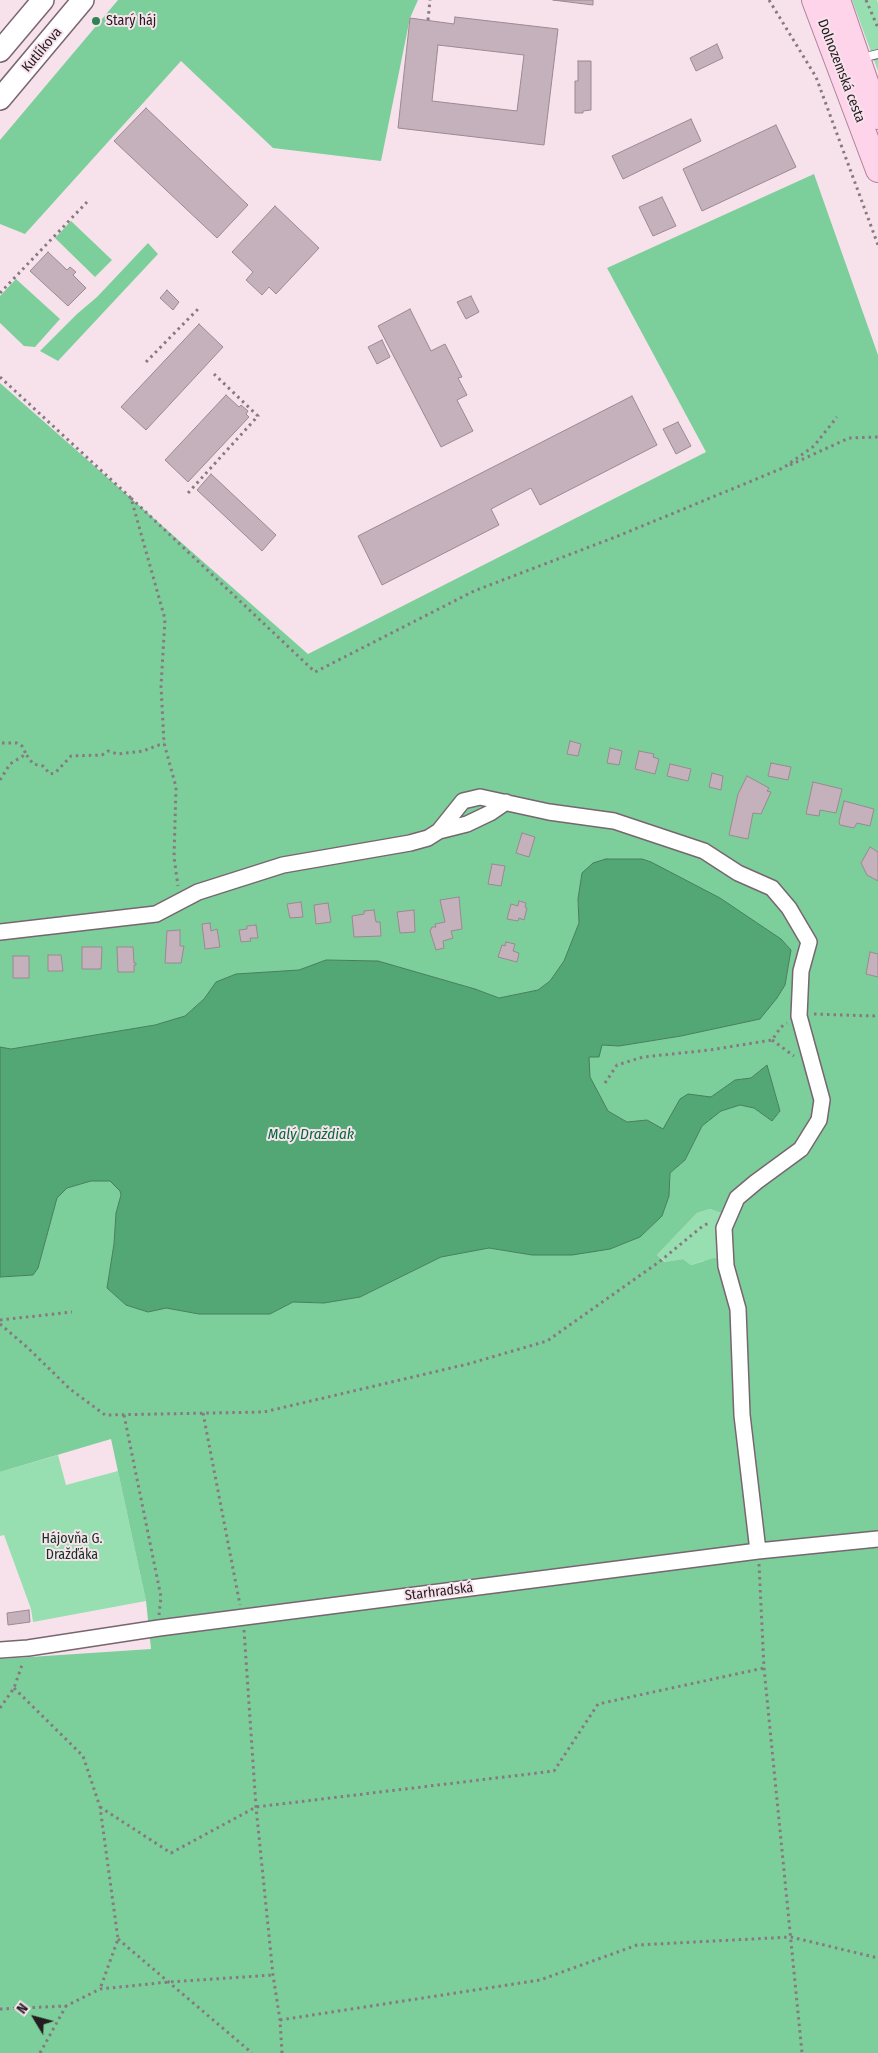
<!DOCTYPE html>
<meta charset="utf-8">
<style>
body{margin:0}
#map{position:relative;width:878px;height:2053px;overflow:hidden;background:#f7e2ec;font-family:"Fira Sans Condensed",sans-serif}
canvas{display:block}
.north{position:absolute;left:10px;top:1993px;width:50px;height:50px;-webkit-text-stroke:4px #f7e2ec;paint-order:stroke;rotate:307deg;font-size:14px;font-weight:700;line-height:20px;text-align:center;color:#241d20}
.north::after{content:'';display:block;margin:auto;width:18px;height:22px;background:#241d20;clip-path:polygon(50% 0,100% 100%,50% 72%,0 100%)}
</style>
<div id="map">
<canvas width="878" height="2053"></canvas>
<div class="north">N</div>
</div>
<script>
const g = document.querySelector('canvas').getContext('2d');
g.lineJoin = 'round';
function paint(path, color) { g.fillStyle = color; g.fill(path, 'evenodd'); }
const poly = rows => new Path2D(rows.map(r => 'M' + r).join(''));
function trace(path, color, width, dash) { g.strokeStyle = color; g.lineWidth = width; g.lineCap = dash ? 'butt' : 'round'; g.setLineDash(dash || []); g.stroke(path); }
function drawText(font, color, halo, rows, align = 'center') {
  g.font = font + ' "Fira Sans Condensed",sans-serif'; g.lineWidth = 4; g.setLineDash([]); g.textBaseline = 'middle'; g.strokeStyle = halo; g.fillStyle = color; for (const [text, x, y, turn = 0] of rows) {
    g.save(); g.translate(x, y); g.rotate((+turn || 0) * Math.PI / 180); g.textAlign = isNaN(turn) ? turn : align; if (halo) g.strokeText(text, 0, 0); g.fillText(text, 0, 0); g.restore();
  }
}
paint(poly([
 [852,0,877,0,878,3,878,71],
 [710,1209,721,1213,731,1222,733,1236,730,1252,724,1261,703,1261,691,1265,683,1259,666,1262,657,1255,697,1213],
 [58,1455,66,1485,118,1471,146,1601,33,1622,31,1609,4,1535,0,1536,0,1472]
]), '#97dfb1');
paint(poly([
 [118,0,418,0,410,18,381,161,273,148,181,61,25,234,0,224,0,140],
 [814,174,878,355,878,2053,0,2053,0,1659,151,1649,146,1601,111,1439,0,1472,0,1277,33,1275,38,1268,57,1198,67,1188,91,1181,110,1181,120,1191,121,1195,116,1213,114,1244,107,1288,126,1305,148,1312,166,1308,199,1314,270,1314,293,1302,324,1303,360,1297,441,1257,489,1248,532,1255,610,1249,640,1237,662,1216,669,1196,670,1173,685,1160,702,1126,721,1111,740,1105,754,1108,772,1121,780,1111,767,1065,751,1078,735,1080,711,1097,680,1099,663,1129,647,1120,627,1122,608,1111,589,1077,589,1057,602,1045,619,1046,681,1036,760,1019,777,998,785,985,791,950,781,939,720,898,646,860,582,873,578,899,579,923,564,961,550,981,538,990,499,998,475,989,378,961,327,960,299,970,236,974,216,982,204,999,185,1016,155,1025,11,1049,0,1047,0,383,308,654,706,452,607,268],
 [710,1209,721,1213,731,1222,733,1236,730,1252,724,1261,714,1258,691,1265,683,1259,665,1262,657,1255,697,1213],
 [71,221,112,260,95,277,55,238],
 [148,243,158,254,58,361,40,351,77,314,97,297],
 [16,279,60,319,35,347,24,346,0,323,0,296]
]), '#7ccf9b');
const water = poly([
 [606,859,642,859,651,862,720,898,781,939,791,950,785,985,777,998,760,1019,681,1036,619,1046,602,1045,599,1057,589,1057,590,1077,608,1111,627,1122,647,1120,663,1129,680,1099,688,1094,711,1097,735,1080,751,1078,767,1065,780,1111,772,1121,754,1108,740,1105,721,1111,702,1126,685,1160,670,1173,669,1196,662,1216,640,1237,610,1249,572,1255,532,1255,489,1248,441,1257,360,1297,324,1303,293,1302,270,1314,199,1314,166,1308,148,1312,126,1305,107,1288,114,1244,116,1213,121,1195,120,1191,110,1181,91,1181,67,1188,57,1198,38,1268,33,1275,0,1277,0,1047,11,1049,155,1025,185,1016,204,999,216,982,236,974,299,970,326,960,378,961,475,989,499,998,538,990,550,981,564,961,579,923,578,899,582,873,593,863,606,859]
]);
paint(water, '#53a775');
trace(water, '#457e5c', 1);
const building = poly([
 [553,0,593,0,593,5,553,0],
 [455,17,558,29,544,145,398,128,410,18,454,24,455,17],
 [438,45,524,55,517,111,432,101,438,45],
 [717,44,723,58,696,71,690,58,717,44],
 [578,61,591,61,591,110,583,111,583,113,575,113,575,81,578,81,578,61],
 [146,108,248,205,217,238,114,141,146,108],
 [691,119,701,141,623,179,612,156,691,119],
 [776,125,796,167,702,211,683,169,776,125],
 [662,197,676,226,653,236,639,207,662,197],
 [275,206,319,248,276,294,269,287,262,295,246,280,253,272,232,252,275,206],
 [48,252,67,270,70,267,76,272,73,275,86,288,68,306,30,271,48,252],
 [167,290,179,302,173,310,160,298,167,290],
 [471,296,479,312,466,319,457,302,471,296],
 [410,309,431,351,445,344,462,377,458,378,467,395,457,400,473,431,441,447,378,326,410,309],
 [199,324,223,347,146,430,121,407,199,324],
 [382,340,390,357,377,364,368,347,382,340],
 [226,395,239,407,241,405,248,411,246,414,249,417,188,482,165,460,226,395],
 [632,396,657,445,540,505,531,488,491,509,499,525,382,585,358,536,632,396],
 [678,422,691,446,676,454,663,429,678,422],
 [211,474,276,535,262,551,197,490,211,474],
 [570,741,581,744,578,756,567,754,570,741],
 [610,748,622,751,619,765,607,763,610,748],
 [639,751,654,754,653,757,659,759,655,774,635,769,639,751],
 [771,763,791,767,788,780,768,776,771,763],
 [670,764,691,769,688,781,667,776,670,764],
 [712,773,723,776,721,790,709,787,712,773],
 [747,776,769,788,767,791,771,792,761,814,753,813,748,839,729,835,738,794,747,776],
 [813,782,842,789,836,813,820,810,819,816,806,814,813,782],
 [844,801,874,809,870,826,857,823,854,828,840,825,839,822,844,801],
 [522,833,535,837,529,857,516,853,522,833],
 [870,847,878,852,878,881,867,875,861,863,870,847],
 [492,864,505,866,501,886,488,884,492,864],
 [459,897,462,929,451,931,453,938,443,941,444,948,436,950,430,931,432,927,436,927,435,924,445,922,440,900,459,897],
 [519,901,526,903,525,907,527,908,524,920,519,918,518,921,507,919,511,904,518,906,519,901],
 [301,902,303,917,290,918,287,904,301,902],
 [328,903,331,922,316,924,314,905,328,903],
 [374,910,376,922,380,922,381,936,354,937,352,916,364,914,364,911,374,910],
 [414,910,415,932,400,933,397,912,414,910],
 [210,923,211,931,217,929,220,947,205,949,202,924,210,923],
 [256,925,258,938,250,938,251,941,241,942,239,930,247,929,247,926,256,925],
 [180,930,180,946,184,946,181,963,165,963,167,931,180,930],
 [506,942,515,944,513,951,519,953,517,962,498,957,502,945,505,946,506,942],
 [82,947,102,947,101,969,82,969,82,947],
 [117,947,133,947,134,963,136,963,136,965,134,965,134,972,118,972,117,947],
 [870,952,878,954,878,977,866,974,870,952],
 [48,955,61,955,63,971,48,971,48,955],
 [13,956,29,956,29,978,13,978,13,956],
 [29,1610,30,1622,8,1625,7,1613,29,1610]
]);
paint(building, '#c5b1bb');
trace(building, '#9b8892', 1);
const service = poly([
 [861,58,878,54]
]);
const minor = poly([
 [439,831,467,824,490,813,506,802],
 [0,932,156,914,198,892,283,865,410,843,428,838,439,831,463,801,480,797,549,812,614,821,704,851,738,873,772,888,789,908,809,942,801,971,799,1016,822,1100,819,1120,801,1149,756,1182,737,1198,724,1228,726,1266,738,1309,742,1415,758,1551],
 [0,1650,28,1648,159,1628,758,1551,878,1539]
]);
const secondary = poly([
 [0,51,43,0],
 [0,99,83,0]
]);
const primary = poly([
 [814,0,878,170],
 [838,0,878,117]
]);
trace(service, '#77666f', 10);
trace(minor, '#77666f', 18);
trace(secondary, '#77666f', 24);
trace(primary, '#b0819a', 26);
trace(poly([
 [769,0,816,77,878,245],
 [866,0,878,28],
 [428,20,430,0],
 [0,293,87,202],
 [146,362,200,307],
 [0,377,131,498,165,619,161,686,164,743,176,787,174,857,178,886],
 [790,465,849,438,878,437],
 [188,493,258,416,214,374],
 [131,498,315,672,474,591,618,536,783,468,814,446,837,417],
 [2,743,17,743,22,746,26,754],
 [0,780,10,764,26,754,33,764,43,766,50,774,55,773,71,756,102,755,108,751,118,754,143,751,164,743],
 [814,1014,873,1016,878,1014],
 [772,1040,794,1056],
 [605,1083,617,1065,643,1057,710,1050,772,1040,781,1027,787,1023],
 [0,1320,72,1312],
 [0,1324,28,1348,70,1389,105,1415,264,1412,468,1364,547,1341,659,1262,704,1225,710,1223],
 [203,1413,240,1605],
 [124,1415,161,1597,159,1615],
 [759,1564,764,1668,802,2053],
 [244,1630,256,1807,273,1975,280,2020,282,2053],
 [14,1688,83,1756,100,1807,118,1939,100,1989],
 [0,1708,14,1688,23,1662],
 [100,1807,171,1853,256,1807,554,1771,598,1704,764,1668],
 [118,1939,252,2053],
 [0,2009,66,2006,100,1989,169,1982,273,1975],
 [280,2020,540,1980,637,1945,791,1937,878,1958],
 [40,2053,66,2006]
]), '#877980', 3, [2.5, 4]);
trace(service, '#fff', 8);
trace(minor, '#fff', 15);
trace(secondary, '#fff', 21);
trace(primary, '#fdd4ea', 24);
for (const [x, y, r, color] of [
 [96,21,5,"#2f8253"]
]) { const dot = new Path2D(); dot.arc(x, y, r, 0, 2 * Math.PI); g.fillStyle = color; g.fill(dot); trace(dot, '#f7e2ec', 2); }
drawText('14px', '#241d20', '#f7e2ec', [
 ["Starý háj",106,21]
], 'left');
drawText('14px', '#241d20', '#f7e2ec', [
 ["Kutlíkova",42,50,-50],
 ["Dolnozemská cesta",841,71,69],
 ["Starhradská",439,1592,-7]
]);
drawText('14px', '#0f331f', '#f7e2ec', [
 ["Hájovňa G.",72,1539],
 ["Dražďáka",72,1555]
]);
drawText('italic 15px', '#006a3b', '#f7e2ec', [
 ["Malý Draždiak",311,1135]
]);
</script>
